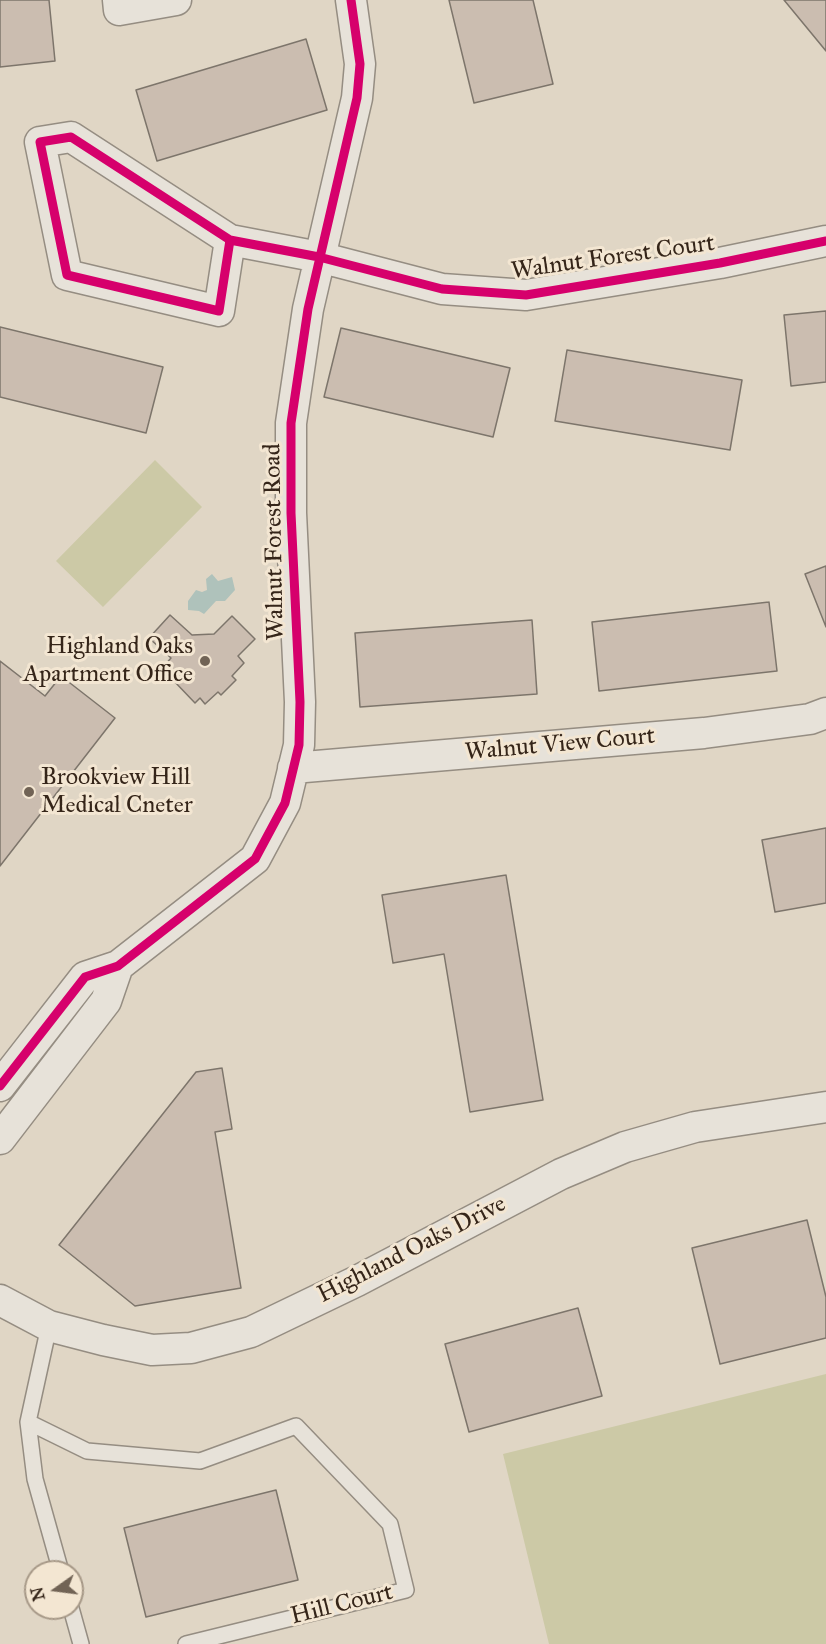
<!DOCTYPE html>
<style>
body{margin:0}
#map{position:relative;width:826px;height:1644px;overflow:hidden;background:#e0d6c5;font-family:"IM FELL Great Primer",serif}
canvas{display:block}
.north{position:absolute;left:24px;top:1560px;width:60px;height:60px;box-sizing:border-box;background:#f3e6d2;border:2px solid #a79988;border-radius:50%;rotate:256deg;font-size:16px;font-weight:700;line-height:24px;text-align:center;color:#352519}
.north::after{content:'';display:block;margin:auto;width:21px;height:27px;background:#716355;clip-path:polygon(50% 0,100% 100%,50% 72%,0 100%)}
</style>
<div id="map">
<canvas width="826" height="1644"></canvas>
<div class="north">N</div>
</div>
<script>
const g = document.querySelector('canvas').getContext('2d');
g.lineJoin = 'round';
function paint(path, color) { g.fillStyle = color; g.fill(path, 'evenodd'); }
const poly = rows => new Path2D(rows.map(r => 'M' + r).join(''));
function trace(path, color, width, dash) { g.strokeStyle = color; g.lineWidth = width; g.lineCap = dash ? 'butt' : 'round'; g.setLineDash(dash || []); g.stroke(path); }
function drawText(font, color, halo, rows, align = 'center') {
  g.font = font + ' "IM FELL Great Primer",serif'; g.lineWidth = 6; g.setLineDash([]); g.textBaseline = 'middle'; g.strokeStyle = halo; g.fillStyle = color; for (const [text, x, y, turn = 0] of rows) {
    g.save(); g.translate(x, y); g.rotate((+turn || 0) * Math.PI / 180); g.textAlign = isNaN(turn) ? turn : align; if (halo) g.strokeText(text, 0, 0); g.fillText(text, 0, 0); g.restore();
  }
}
paint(poly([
 [155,460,202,507,103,607,56,561],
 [826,1374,826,1644,549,1644,503,1454]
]), '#ccc9a6');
paint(poly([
 [212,574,218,581,232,577,235,590,225,601,216,601,204,614,199,611,188,610,188,601,196,590,202,592,207,590,206,579]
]), '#afc2bb');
const building = poly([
 [0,0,49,0,55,61,0,67,0,0],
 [449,0,533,0,553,84,474,103,449,0],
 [784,0,826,0,826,51,784,0],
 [306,39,327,110,157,161,136,90,306,39],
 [826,311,826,382,791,386,784,315,826,311],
 [0,327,163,367,146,433,0,397,0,327],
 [341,328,510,368,493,437,324,397,341,328],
 [567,350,742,380,730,450,555,421,567,350],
 [826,566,826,627,805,574,826,566],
 [769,602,777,671,599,691,592,622,769,602],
 [170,615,192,635,214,634,232,616,255,639,238,656,244,663,232,676,236,680,221,695,218,692,205,704,200,698,195,703,173,680,175,676,164,666,171,658,149,638,170,615],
 [532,620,537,694,360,707,355,633,532,620],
 [0,661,45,696,61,676,115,718,0,866,0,661],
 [826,828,826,903,775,912,762,840,826,828],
 [506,875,543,1100,470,1112,444,954,393,963,382,895,506,875],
 [222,1068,232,1129,215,1132,241,1288,135,1306,59,1245,196,1072,222,1068],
 [807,1220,826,1297,826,1338,720,1364,692,1248,807,1220],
 [578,1308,602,1396,469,1432,445,1344,578,1308],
 [276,1490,298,1580,146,1617,124,1528,276,1490]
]);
paint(building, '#cbbdb0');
trace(building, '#7d756b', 1.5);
const service = poly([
 [49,1326,28,1422,35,1479,61,1572],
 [28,1422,87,1451,200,1461,296,1426,390,1524,406,1590,186,1644],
 [71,1608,81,1644]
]);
const minor = poly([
 [118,0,119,10,176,0],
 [230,240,219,311,67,275,40,142,71,137,230,240,319,257,442,289,526,295,720,263,826,241],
 [293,768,704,733,810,719,826,713],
 [0,1086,85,977,118,966,255,859,285,803,299,745,300,702,291,513,291,423,308,309,357,98,360,64,351,0],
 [0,1139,106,1001,118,966],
 [0,1300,49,1326,103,1340,152,1350,191,1348,251,1332,357,1281,561,1174,625,1147,695,1127,826,1107]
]);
trace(service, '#958d82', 18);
trace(minor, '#958d82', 33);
trace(service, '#e7e2d9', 15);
trace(minor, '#e7e2d9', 30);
trace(poly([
 [230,240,219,311,67,275,40,142,71,137,230,240,319,257,442,289,526,295,720,263,826,241],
 [0,1086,85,977,118,966,255,859,285,803,299,745,300,702,291,513,291,423,308,309,357,98,360,64,351,0]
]), '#d6006c', 9);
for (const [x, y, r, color] of [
 [205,661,6,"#716355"],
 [29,792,6,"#716355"]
]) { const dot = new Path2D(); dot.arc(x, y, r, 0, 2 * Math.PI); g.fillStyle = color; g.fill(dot); trace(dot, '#f3e6d2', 2); }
drawText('24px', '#352519', '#f3e6d2', [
 ["Walnut Forest Court",613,258,-8],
 ["Walnut Forest Road",275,542,-91],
 ["Walnut View Court",560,745,-5],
 ["Highland Oaks Drive",412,1250,-27],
 ["Hill Court",342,1605,-14]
]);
drawText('24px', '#352519', '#f3e6d2', [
 ["Highland Oaks",193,647],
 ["Apartment Office",193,675],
 ["Brookview Hill",41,778,"left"],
 ["Medical Cneter",41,806,"left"]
], 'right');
</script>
